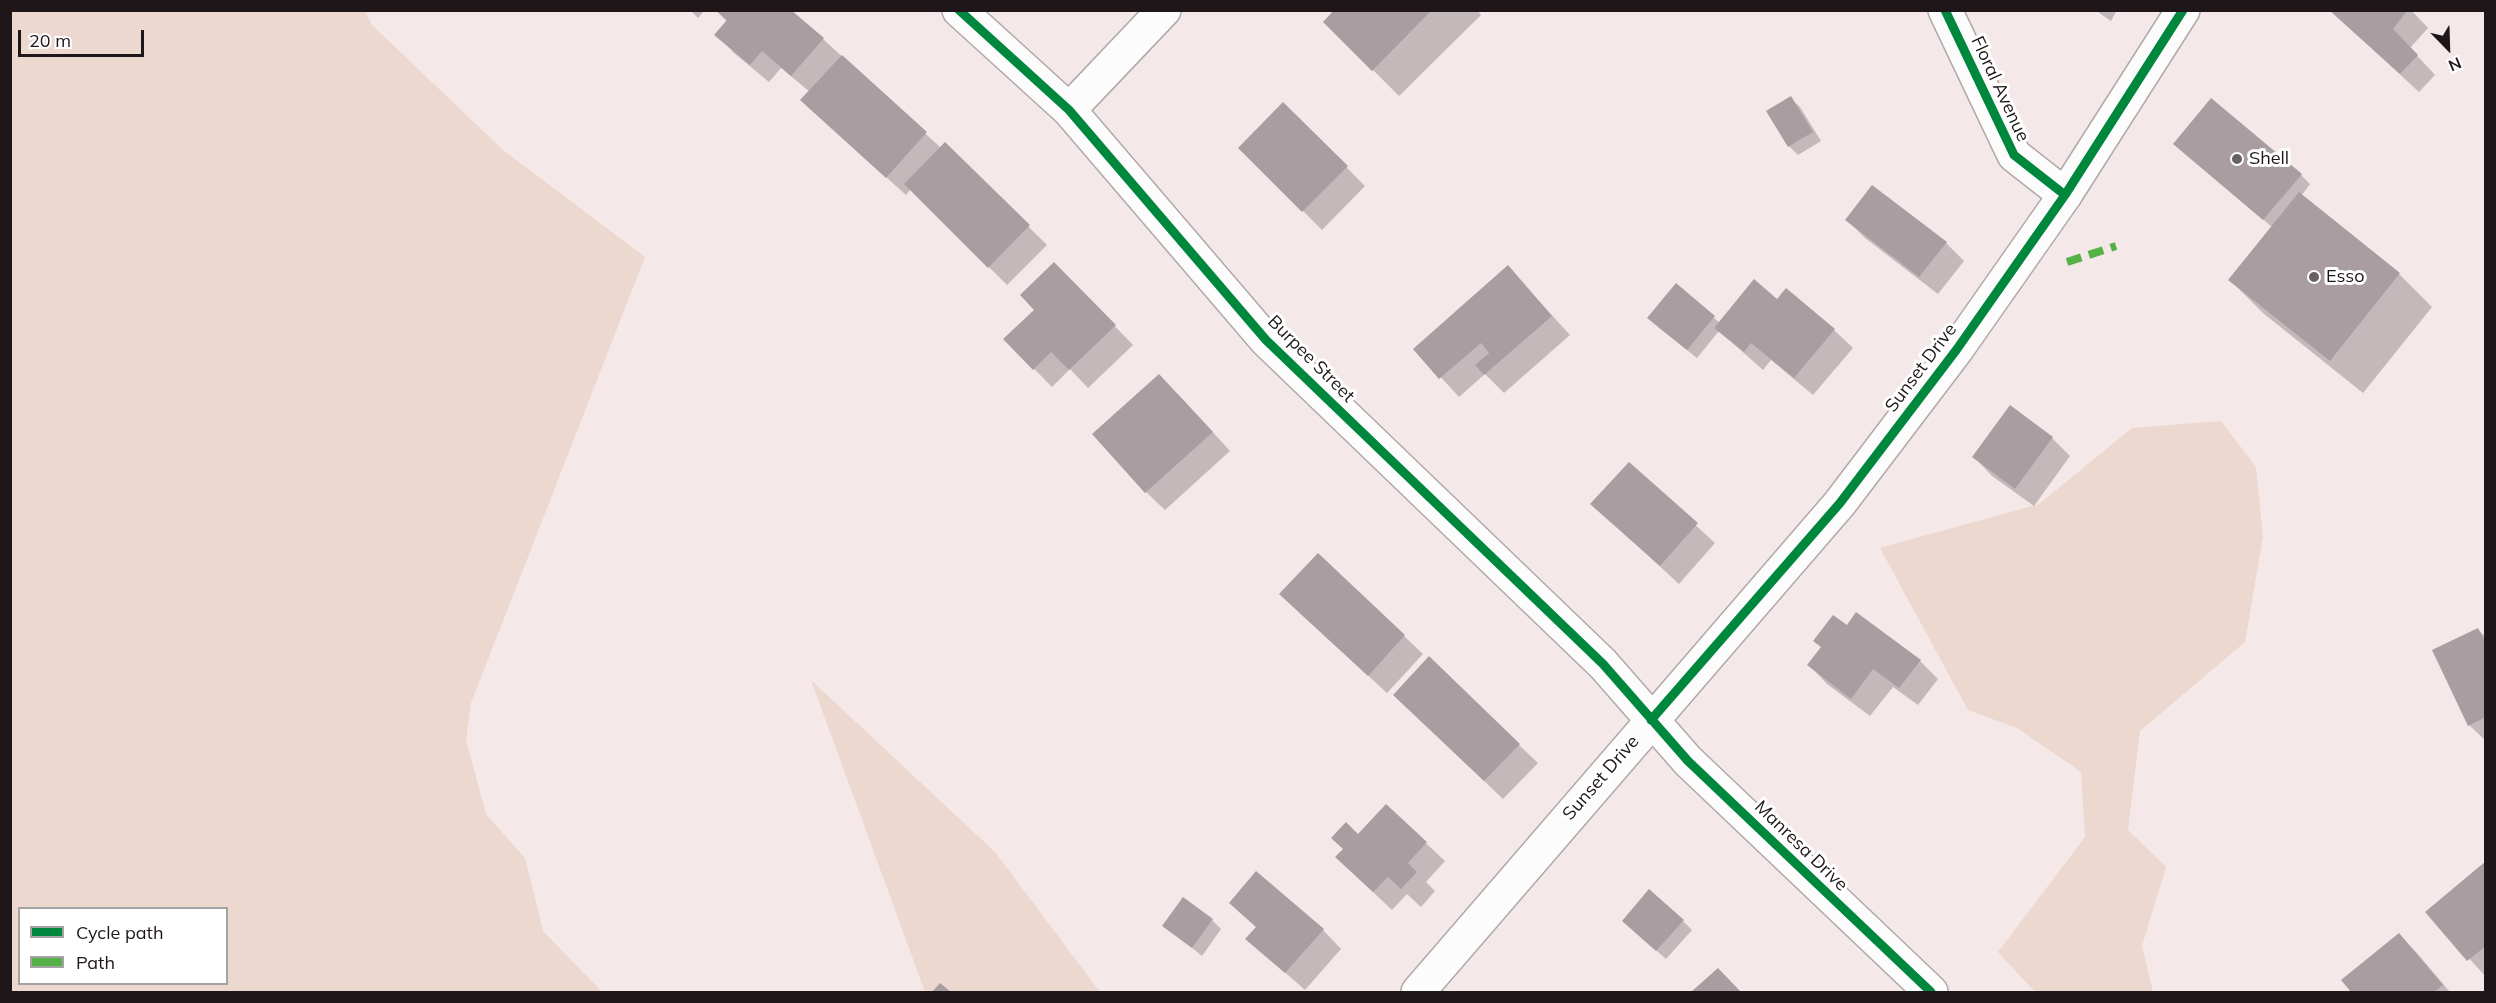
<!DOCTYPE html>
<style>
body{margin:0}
#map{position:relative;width:2496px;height:1003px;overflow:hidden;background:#f4e8e9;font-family:Mulish,sans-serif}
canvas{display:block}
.frame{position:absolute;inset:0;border:12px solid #1e1618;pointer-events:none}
.legend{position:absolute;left:18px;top:907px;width:210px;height:78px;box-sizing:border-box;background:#fff;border:2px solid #a5a2a3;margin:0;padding:8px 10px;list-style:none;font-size:18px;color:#1e1618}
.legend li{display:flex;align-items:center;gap:12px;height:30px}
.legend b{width:30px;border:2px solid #a5a2a3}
.north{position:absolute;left:2418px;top:18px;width:60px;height:60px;-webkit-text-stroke:4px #fff;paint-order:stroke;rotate:157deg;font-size:16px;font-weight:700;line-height:24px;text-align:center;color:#1e1618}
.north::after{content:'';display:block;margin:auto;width:21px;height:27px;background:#1e1618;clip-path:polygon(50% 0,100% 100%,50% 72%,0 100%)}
.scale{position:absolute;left:18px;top:30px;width:126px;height:27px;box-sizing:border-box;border:3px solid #1e1618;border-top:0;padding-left:8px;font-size:18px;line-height:21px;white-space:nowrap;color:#1e1618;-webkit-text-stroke:4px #fff;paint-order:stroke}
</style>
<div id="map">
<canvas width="2496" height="1003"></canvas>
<div class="frame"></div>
<ul class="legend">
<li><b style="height:8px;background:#00873e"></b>Cycle path</li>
<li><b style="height:8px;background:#55b145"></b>Path</li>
</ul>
<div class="north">N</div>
<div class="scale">20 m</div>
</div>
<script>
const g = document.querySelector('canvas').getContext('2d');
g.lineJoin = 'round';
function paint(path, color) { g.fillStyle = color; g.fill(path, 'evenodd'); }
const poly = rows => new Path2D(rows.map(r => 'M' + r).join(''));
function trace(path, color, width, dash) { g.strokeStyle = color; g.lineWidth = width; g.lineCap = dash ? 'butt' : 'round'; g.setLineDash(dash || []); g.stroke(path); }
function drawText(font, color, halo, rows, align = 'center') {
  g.font = font + ' Mulish,sans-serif'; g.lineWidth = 6; g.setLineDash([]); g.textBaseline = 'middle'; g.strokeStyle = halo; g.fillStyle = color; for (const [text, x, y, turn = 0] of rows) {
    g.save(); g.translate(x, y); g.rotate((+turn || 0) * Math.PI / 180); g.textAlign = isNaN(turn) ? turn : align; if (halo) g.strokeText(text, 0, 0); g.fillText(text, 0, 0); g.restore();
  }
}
paint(poly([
 [10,11,365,11,372,25,503,150,645,257,471,703,466,740,486,814,525,858,543,931,602,992,11,992],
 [20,908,226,908,226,984,20,984],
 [2221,421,2256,467,2263,537,2245,642,2140,731,2128,830,2166,867,2142,946,2153,992,2035,992,1998,952,2085,837,2081,772,2017,728,1968,710,1880,548,2039,504,2132,428],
 [811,680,995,852,1100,992,925,992]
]), '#ecd8cf');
paint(poly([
 [690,10,705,10,698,18],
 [716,10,823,39,941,148,945,144,1047,245,1007,285,911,189,906,195,821,118,810,92,781,68,769,82,734,53,716,34,727,22],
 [1336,10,1477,10,1481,15,1399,96,1325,22],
 [2095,10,2117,10,2111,21],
 [2330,10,2411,10,2428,28,2410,48,2435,75,2419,92],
 [1790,98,1800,107,1821,141,1798,155,1789,146],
 [1283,104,1365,186,1322,230,1240,148],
 [2175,144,2301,175,2310,184,2301,196,2399,274,2432,307,2363,393,2263,313,2230,280,2272,227],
 [1847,220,1946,243,1964,261,1938,294,1865,238],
 [1508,267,1570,335,1504,393,1485,374,1459,397,1415,349],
 [1073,283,1133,345,1088,388,1070,369,1052,387,1005,339],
 [1676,285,1720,323,1778,301,1834,330,1853,348,1813,395,1771,360,1763,370,1719,331,1697,358,1658,327],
 [1178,394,1230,451,1165,510,1146,492],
 [2052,438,2070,456,2034,506,1992,476,1974,457],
 [1629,464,1715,543,1679,584,1592,504],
 [1300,613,1404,636,1423,654,1387,693],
 [1847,627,1920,661,1938,679,1918,705,1893,687,1870,716,1827,684,1809,665,1822,648,1815,641],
 [2478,630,2486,637,2486,741,2469,725],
 [1413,713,1519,745,1538,763,1503,799],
 [1386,806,1445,861,1426,882,1435,891,1421,907,1407,894,1392,910,1355,875,1358,836],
 [2486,863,2486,977,2427,912],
 [1231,903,1323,930,1341,949,1305,990,1247,939,1257,928],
 [1212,920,1221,929,1202,956,1164,925],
 [1683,921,1692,930,1666,959,1633,930],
 [2399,935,2417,953,2450,992,2353,992,2343,980],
 [1717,970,1740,992,1693,992]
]), '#0003');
paint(poly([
 [715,10,791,10,824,38,791,76,762,51,750,65,714,35,727,20],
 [1334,10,1432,10,1372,71,1323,22],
 [2329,10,2408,10,2393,29,2418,55,2400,74],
 [842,55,927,132,886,178,800,100],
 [1791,96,1813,132,1788,147,1766,111],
 [2211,98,2302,174,2263,220,2173,144],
 [1283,102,1348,166,1302,212,1238,148],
 [945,142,1030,225,988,268,904,184],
 [1872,185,1947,242,1919,277,1845,220],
 [2299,192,2400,273,2330,361,2228,280],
 [1054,262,1116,325,1069,370,1051,352,1033,370,1003,339,1034,310,1020,295],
 [1508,265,1552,316,1484,375,1475,365,1489,353,1481,343,1439,379,1413,349],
 [1754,279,1777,299,1786,288,1835,329,1794,378,1751,343,1744,352,1714,328],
 [1676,283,1715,316,1687,350,1647,318],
 [1159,374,1213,432,1145,493,1092,434],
 [2010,405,2053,437,2015,489,1972,457],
 [1629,462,1698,523,1660,566,1590,504],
 [1318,553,1405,635,1368,676,1279,594],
 [1856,612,1921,660,1899,688,1873,669,1851,699,1807,665,1821,647,1813,641,1833,615,1847,625],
 [2478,628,2486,643,2486,717,2468,726,2432,650],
 [1429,656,1520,744,1484,781,1393,695],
 [1386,804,1427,842,1408,863,1417,872,1401,889,1388,877,1373,892,1335,857,1343,849,1331,838,1346,822,1358,834],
 [2486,861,2486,946,2467,961,2425,912],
 [1256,871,1324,929,1285,973,1245,939,1256,927,1229,903],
 [1649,889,1684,920,1656,951,1622,921],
 [1183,897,1213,919,1192,948,1162,926],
 [2399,933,2443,985,2434,992,2351,992,2341,980],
 [1718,968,1741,992,1691,992],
 [940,983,951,992,932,992]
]), '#a99da2');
const minor = poly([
 [959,10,1069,110,1266,340,1603,664,1688,761,1931,992],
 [1945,10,2014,155,2065,195],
 [1069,110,1164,10]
]);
const tertiary = poly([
 [1418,992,1840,503,1957,349,2065,195,2183,10]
]);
trace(minor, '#b1a8a9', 36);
trace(tertiary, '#b1a8a9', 36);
trace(minor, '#fdfcfc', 33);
trace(tertiary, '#fdfcfc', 33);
trace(poly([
 [2067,262,2116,246]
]), '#55b145', 8, [15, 8]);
trace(poly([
 [959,10,1069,110,1266,340,1603,664,1688,761,1931,992],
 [1945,10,2014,155,2065,195],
 [1651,720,1840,503,1957,349,2065,195,2183,10]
]), '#00873e', 9);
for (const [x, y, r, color] of [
 [2237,159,6,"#696061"],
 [2314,277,6,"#696061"]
]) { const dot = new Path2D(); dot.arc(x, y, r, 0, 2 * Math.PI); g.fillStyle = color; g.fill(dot); trace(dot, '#fff', 2); }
drawText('18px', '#1e1618', '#fff', [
 ["Floral Avenue",2000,89,65],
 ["Burpee Street",1311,359,45],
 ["Sunset Drive",1921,368,-53],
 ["Sunset Drive",1601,778,-49],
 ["Manresa Drive",1801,846,44]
]);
drawText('18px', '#1e1618', '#fff', [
 ["Shell",2249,159],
 ["Esso",2326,277]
], 'left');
</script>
